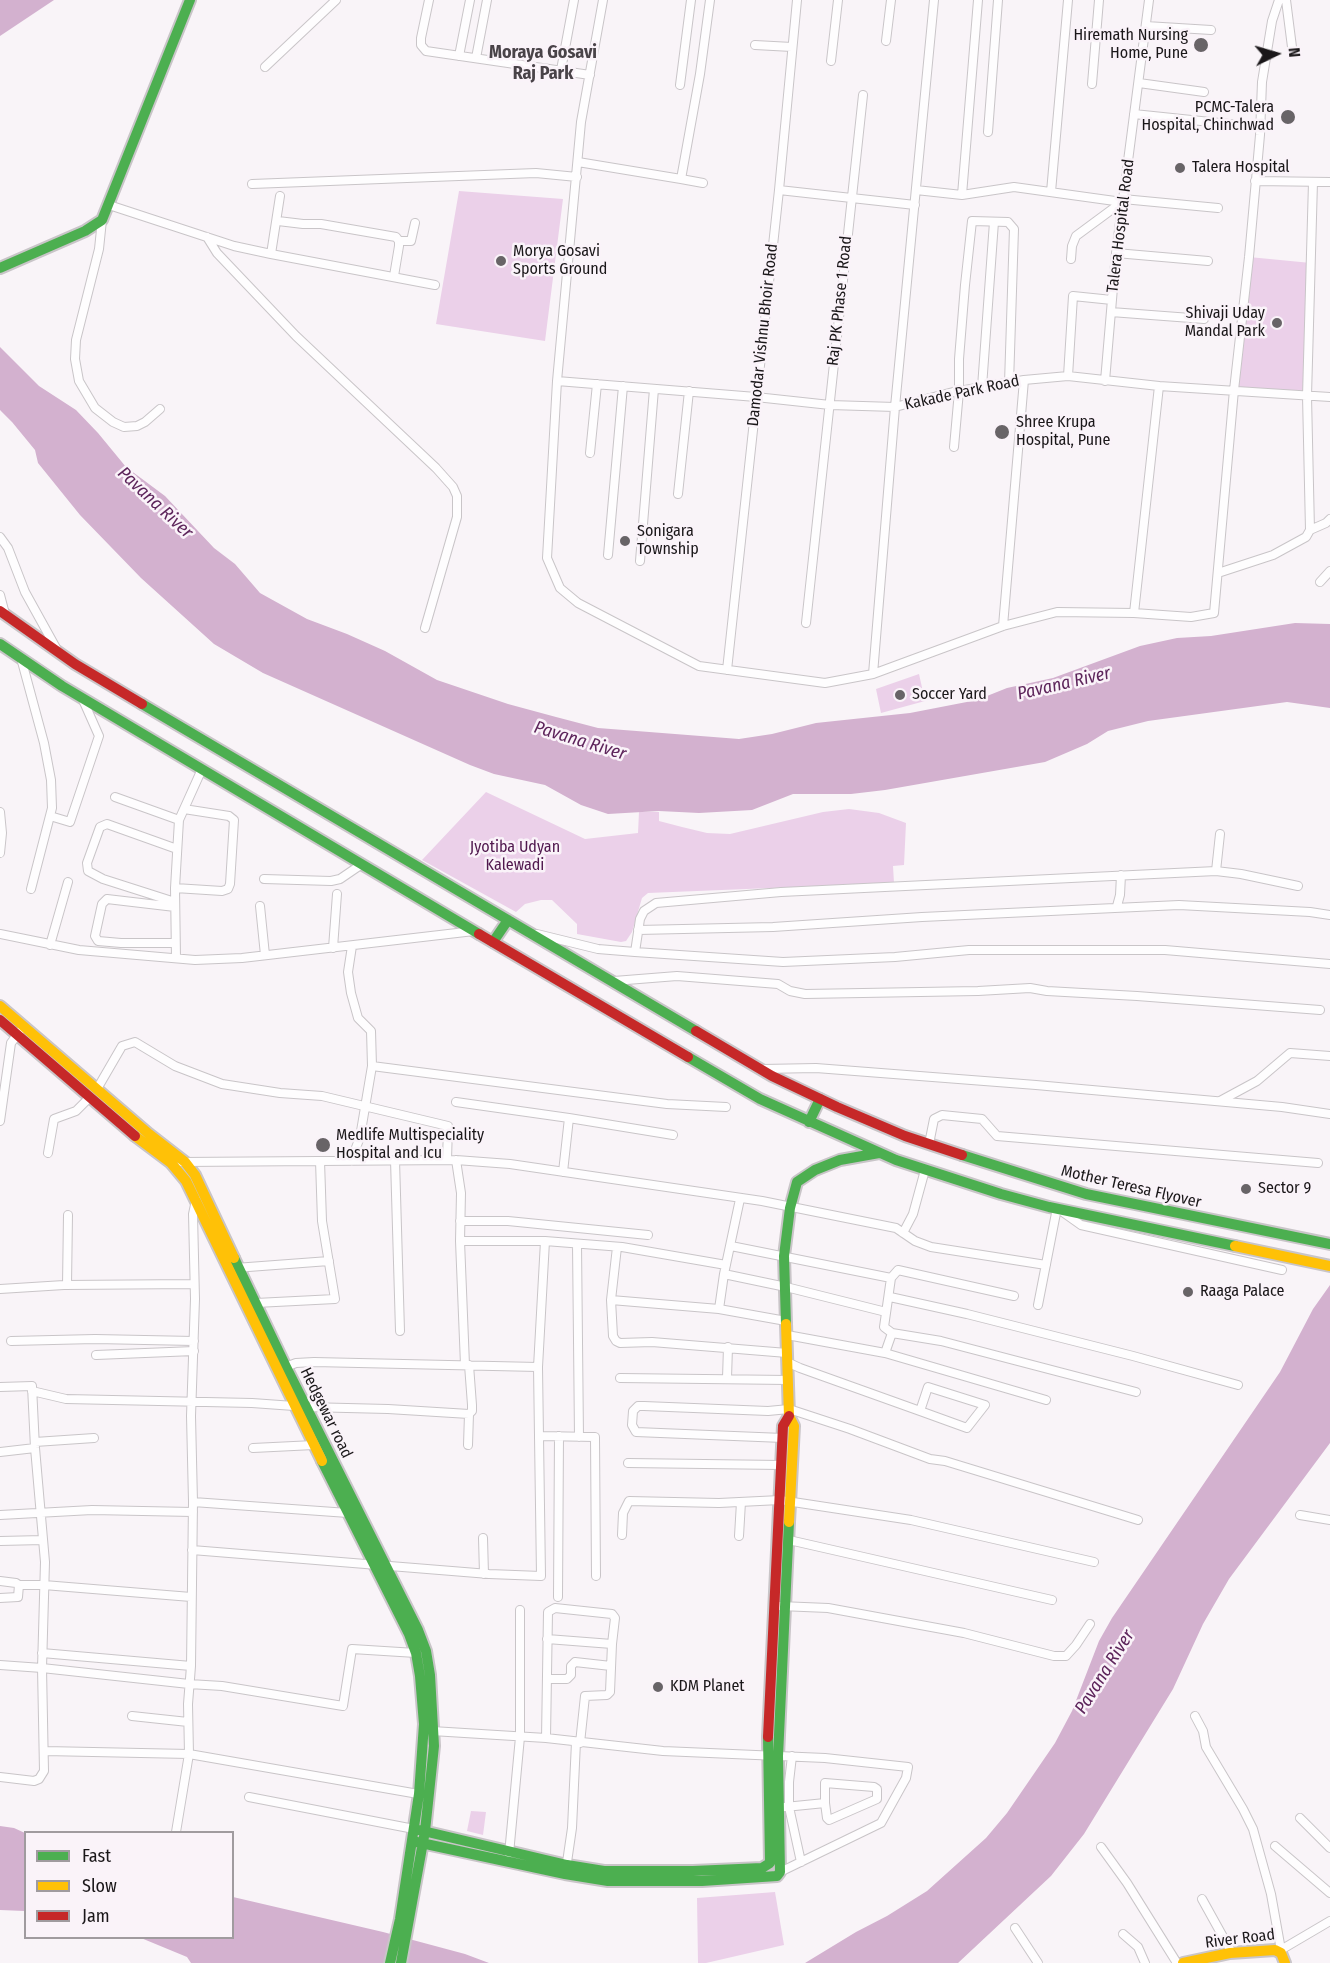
<!DOCTYPE html>
<style>
body{margin:0}
#map{position:relative;width:1330px;height:1963px;overflow:hidden;background:#f9f4f8;font-family:"Fira Sans Condensed",sans-serif}
canvas{display:block}
.legend{position:absolute;left:24px;top:1831px;width:210px;height:108px;box-sizing:border-box;background:#faf3f9;border:2px solid #a09b9f;margin:0;padding:8px 10px;list-style:none;font-size:18px;color:#1a1719}
.legend li{display:flex;align-items:center;gap:12px;height:30px}
.legend b{width:30px;border:2px solid #a09b9f}
.north{position:absolute;left:1246px;top:24px;width:60px;height:60px;-webkit-text-stroke:4px #faf3f9;paint-order:stroke;rotate:85deg;font-size:16px;font-weight:700;line-height:24px;text-align:center;color:#1a1719}
.north::after{content:'';display:block;margin:auto;width:21px;height:27px;background:#1a1719;clip-path:polygon(50% 0,100% 100%,50% 72%,0 100%)}
</style>
<div id="map">
<canvas width="1330" height="1963"></canvas>
<ul class="legend">
<li><b style="height:8px;background:#4caf50"></b>Fast</li>
<li><b style="height:8px;background:#ffc107"></b>Slow</li>
<li><b style="height:8px;background:#c62828"></b>Jam</li>
</ul>
<div class="north">N</div>
</div>
<script>
const g = document.querySelector('canvas').getContext('2d');
g.lineJoin = 'round';
function paint(path, color) { g.fillStyle = color; g.fill(path, 'evenodd'); }
const poly = rows => new Path2D(rows.map(r => 'M' + r).join(''));
function trace(path, color, width, dash) { g.strokeStyle = color; g.lineWidth = width; g.lineCap = dash ? 'butt' : 'round'; g.setLineDash(dash || []); g.stroke(path); }
function drawText(font, color, halo, rows, align = 'center') {
  g.font = font + ' "Fira Sans Condensed",sans-serif'; g.lineWidth = 5; g.setLineDash([]); g.textBaseline = 'middle'; g.strokeStyle = halo; g.fillStyle = color; for (const [text, x, y, turn = 0] of rows) {
    g.save(); g.translate(x, y); g.rotate((+turn || 0) * Math.PI / 180); g.textAlign = isNaN(turn) ? turn : align; if (halo) g.strokeText(text, 0, 0); g.fillText(text, 0, 0); g.restore();
  }
}
paint(poly([
 [459,191,563,199,545,341,436,324],
 [1249,257,1311,263,1302,396,1234,390],
 [919,674,925,701,881,713,876,689],
 [486,792,585,839,638,833,639,812,659,812,659,821,682,827,707,833,730,834,823,812,849,809,879,813,906,823,904,865,893,866,894,883,648,893,642,898,632,932,626,941,621,942,577,934,577,924,552,900,541,900,525,904,516,912,422,860],
 [471,1811,486,1812,483,1835,467,1831],
 [775,1892,784,1945,706,1963,698,1963,697,1898]
]), '#ebd0e9');
paint(poly([
 [0,0,54,0,0,36],
 [0,347,39,386,76,410,98,433,126,467,165,496,214,548,235,564,260,593,307,619,347,634,385,651,437,680,508,704,556,717,598,728,739,739,772,734,816,723,910,713,977,700,1007,688,1053,678,1140,646,1177,638,1211,636,1295,623,1330,624,1330,708,1287,702,1148,721,1108,731,1087,744,1045,762,885,790,851,794,793,794,752,810,699,813,659,811,608,814,581,805,545,785,494,774,470,765,263,673,214,644,141,578,80,515,38,463,35,450,12,422,0,410],
 [1330,1285,1330,1443,1229,1579,1203,1624,1173,1689,1084,1834,1051,1876,958,1963,805,1963,856,1932,887,1916,927,1891,986,1838,1007,1813,1055,1743,1072,1711,1099,1641,1112,1618,1280,1372,1313,1309],
 [0,1826,14,1828,25,1833,25,1911,0,1910],
 [233,1897,383,1932,465,1954,489,1963,191,1963,187,1957,141,1938,232,1938]
]), '#d3b1cf');
const street = poly([
 [429,0,421,38,421,45,426,51,590,75],
 [603,0,581,122,557,381,547,558,560,588,578,603,699,666,825,683,873,674,1003,626,1057,612,1134,613,1191,617,1214,613,1234,390,1249,257,1260,135,1262,82,1272,21,1279,0],
 [1286,0,1292,47],
 [1146,26,1211,30],
 [886,41,891,0],
 [755,45,792,47],
 [459,56,470,0],
 [476,58,487,0],
 [831,61,838,0],
 [265,67,336,0],
 [561,70,574,0],
 [1139,83,1204,92],
 [1092,84,1099,0],
 [680,85,691,0],
 [1134,114,1239,125],
 [988,132,998,0],
 [578,162,681,179,700,74,710,0],
 [681,179,703,183],
 [1255,181,1330,182],
 [252,184,536,173,577,177],
 [779,190,915,205],
 [916,190,962,195,1014,187,1122,202],
 [1051,192,1068,0],
 [962,195,978,0],
 [1123,199,1218,208],
 [109,205,234,246,271,254,435,285],
 [102,220,99,249,76,340,75,359,79,381,95,408,113,422,124,427,137,426,145,422,160,409],
 [278,221,303,224,321,224,396,237,399,241,399,246,394,276],
 [207,237,217,253,296,336,436,468,453,487,457,496,457,517,425,628],
 [399,241,411,241,415,223],
 [1116,253,1208,261],
 [271,254,280,196],
 [1071,259,1072,246,1076,236,1122,202],
 [1111,312,1204,319],
 [1068,376,1073,296,1112,300],
 [557,381,756,397,830,405,895,407,953,392,1024,380,1068,376,1159,386,1330,397],
 [1105,381,1116,253,1149,0],
 [982,387,994,222],
 [954,447,959,391,959,359,965,285,972,221,1008,222,1014,229,1009,383],
 [590,453,597,384],
 [678,494,689,391],
 [1310,530,1307,396,1313,182],
 [0,537,8,548,25,592,56,648],
 [608,555,623,386],
 [640,561,654,389],
 [1218,573,1273,555,1306,537,1310,530,1326,523,1330,519],
 [1320,582,1330,571],
 [0,595,5,614],
 [1134,613,1159,386],
 [806,623,863,95],
 [1003,626,1024,380],
 [21,658,44,743,51,780,52,808,31,889],
 [727,670,779,190,797,0],
 [873,674,895,407,934,0],
 [115,797,179,820],
 [0,812,2,833,0,853],
 [50,816,70,822,99,736,83,700],
 [1216,871,1220,834],
 [264,879,331,881,340,879,362,864],
 [175,888,222,891,228,889,230,884,234,820,229,816,184,809],
 [175,902,103,879,88,871,87,863,100,827,107,824,177,849],
 [260,906,265,955],
 [1117,906,1120,895,1121,875],
 [638,930,773,927,922,917,1179,905,1310,912,1330,915],
 [0,934,79,950,195,960,242,958,474,931],
 [537,934,598,949,635,952,640,919,644,911,656,903,781,892,1216,871,1241,874,1298,886],
 [175,943,121,943,98,941,95,936,102,904,107,899,175,907],
 [50,945,68,882],
 [333,948,337,894],
 [635,952,783,962,895,957,969,950,1165,950,1330,964],
 [176,958,175,888,179,820,202,769],
 [614,981,677,976,778,984,790,991,805,994,978,991,1030,988,1047,991,1137,996,1320,1010],
 [372,1066,667,1104,726,1107],
 [762,1069,816,1068,1036,1085,1282,1107,1330,1114],
 [97,1089,122,1046,135,1042,175,1066,222,1084,280,1093,322,1096,448,1126,447,1160],
 [1220,1101,1257,1081,1290,1053,1330,1056],
 [456,1102,569,1118],
 [0,1121,11,1043,20,1031],
 [929,1144,934,1119,942,1115,982,1119,997,1136,1318,1163],
 [48,1153,54,1119,76,1111,90,1097],
 [395,1160,400,1331],
 [456,1160,461,1193,460,1241,465,1365],
 [351,1161,360,1137,372,1066,371,1031,358,1018,351,993,348,972,352,946],
 [182,1162,456,1160,510,1164,762,1201,896,1228,915,1241,931,1247,1046,1265],
 [563,1172,569,1118,673,1135],
 [460,1221,508,1221,648,1235],
 [903,1233,913,1214,925,1170],
 [460,1241,545,1241,622,1247,726,1265],
 [577,1244,579,1437],
 [731,1246,891,1278],
 [617,1247,611,1300,613,1336,616,1341,620,1343,652,1342,787,1353],
 [235,1268,329,1261],
 [724,1274,786,1287,886,1312],
 [67,1285,68,1215],
 [0,1289,64,1285,194,1284],
 [1014,1296,898,1270,891,1278,884,1327,892,1333,941,1341,1136,1392],
 [890,1297,967,1314,1133,1356,1238,1385],
 [611,1300,719,1309,786,1321],
 [256,1303,335,1299,322,1221,320,1161],
 [1038,1305,1057,1208,1081,1225,1282,1270],
 [719,1309,724,1274,740,1199],
 [787,1335,885,1353,1046,1400],
 [11,1341,95,1339,194,1341],
 [885,1353,892,1333],
 [96,1355,194,1351],
 [787,1362,800,1368,920,1411,967,1428,985,1405,928,1387,920,1411],
 [283,1368,296,1363,314,1362,538,1367],
 [620,1378,788,1380],
 [727,1378,728,1347],
 [0,1387,32,1386,35,1448,45,1562,42,1668,44,1771,39,1779,34,1781,0,1777],
 [32,1391,66,1399,252,1403,294,1406],
 [306,1407,388,1409,469,1414,472,1411,472,1405,469,1365],
 [540,1436,595,1437,596,1576],
 [783,1438,636,1432,632,1425,633,1411,638,1406,644,1406,768,1411,789,1409,850,1429,930,1459,945,1461,1138,1520],
 [35,1442,94,1438],
 [468,1445,469,1414],
 [253,1448,314,1445],
 [0,1452,35,1448],
 [628,1463,781,1465],
 [193,1502,348,1513],
 [0,1515,92,1510,193,1512],
 [1300,1515,1330,1520],
 [622,1535,623,1513,629,1501,719,1503,780,1500,911,1520,1094,1562],
 [739,1536,741,1502],
 [483,1538,484,1574],
 [789,1540,1052,1600],
 [0,1541,43,1540],
 [192,1550,489,1574,541,1576,538,1367,545,1241],
 [0,1581,16,1583,19,1585,44,1585,191,1597],
 [558,1597,559,1436],
 [0,1598,18,1597,19,1585],
 [780,1606,828,1608,964,1633,1054,1656,1066,1656,1076,1645,1090,1624],
 [547,1639,612,1644,610,1692,607,1695,585,1696,580,1743],
 [42,1653,191,1666],
 [0,1665,42,1668,189,1684,222,1686,343,1706,352,1649,416,1653],
 [547,1679,567,1679,571,1675,571,1666,575,1662,611,1666],
 [132,1716,188,1722],
 [1195,1716,1203,1731,1206,1747,1243,1809,1253,1829,1271,1894,1281,1950],
 [432,1731,546,1738,663,1751,825,1758,908,1767,906,1778,881,1823,780,1872],
 [546,1738,548,1612,555,1608,612,1614,615,1618,612,1644],
 [45,1751,189,1754,424,1795],
 [792,1756,789,1782,789,1807,801,1862],
 [825,1783,874,1787,877,1789,877,1799,829,1820,827,1818,825,1803,825,1783],
 [249,1797,414,1829],
 [785,1807,825,1803],
 [1300,1818,1330,1848],
 [176,1832,189,1754,188,1704,191,1666,193,1502,191,1416,195,1299,193,1214,196,1200],
 [1275,1846,1330,1893],
 [1101,1847,1127,1883,1177,1963],
 [509,1854,520,1737,520,1610],
 [566,1869,572,1828,576,1742],
 [1202,1899,1232,1953],
 [1015,1928,1038,1963],
 [1123,1934,1138,1947,1145,1963],
 [1279,1951,1330,1921]
]);
const fast = poly([
 [0,268,85,231,102,220,190,0],
 [0,644,62,686,479,934],
 [142,704,696,1031],
 [493,942,508,920],
 [688,1057,760,1099,896,1160,1001,1194,1049,1207,1235,1246],
 [809,1122,820,1099],
 [962,1155,1086,1194,1330,1244],
 [234,1258,286,1367,418,1630,426,1651,430,1675,434,1746,425,1831,401,1963],
 [786,1324,784,1256,790,1208,797,1182,815,1170,840,1160,879,1153],
 [322,1461,409,1634,416,1653,420,1676,424,1724,419,1794,400,1919,390,1963],
 [419,1830,567,1865,604,1871,693,1871,762,1868,770,1863,768,1737],
 [412,1841,565,1874,608,1881,702,1881,777,1876,780,1872,778,1756,789,1522]
]);
const slow = poly([
 [0,1006,149,1134,185,1162,195,1175,234,1258],
 [135,1136,171,1163,186,1181,322,1461],
 [1235,1246,1330,1266],
 [786,1324,789,1416,794,1426,789,1522],
 [1183,1963,1230,1953,1275,1950,1281,1953,1285,1963]
]);
const jam = poly([
 [0,611,75,664,142,704],
 [479,934,688,1057],
 [0,1020,135,1136],
 [696,1031,772,1076,837,1107,905,1136,962,1155],
 [768,1737,783,1426,789,1416]
]);
trace(street, '#c9c5c8', 10);
trace(fast, '#c9c5c8', 14);
trace(slow, '#c9c5c8', 14);
trace(jam, '#c9c5c8', 14);
trace(street, '#fefdfe', 8);
trace(fast, '#4caf50', 10);
trace(slow, '#ffc107', 10);
trace(jam, '#c62828', 10);
for (const [x, y, r, color] of [
 [1201,45,8,"#686467"],
 [1288,117,8,"#686467"],
 [1180,168,6,"#686467"],
 [501,261,6,"#686467"],
 [1277,323,6,"#686467"],
 [1002,432,8,"#686467"],
 [625,541,6,"#686467"],
 [900,695,6,"#686467"],
 [323,1145,8,"#686467"],
 [1246,1189,6,"#686467"],
 [1188,1292,6,"#686467"],
 [658,1687,6,"#686467"]
]) { const dot = new Path2D(); dot.arc(x, y, r, 0, 2 * Math.PI); g.fillStyle = color; g.fill(dot); trace(dot, '#faf3f9', 2); }
drawText('16px', '#1a1719', '#faf3f9', [
 ["Hiremath Nursing",1188,36,"right"],
 ["Home, Pune",1188,54,"right"],
 ["PCMC-Talera",1274,108,"right"],
 ["Hospital, Chinchwad",1274,126,"right"],
 ["Talera Hospital",1192,168],
 ["Morya Gosavi",513,252],
 ["Sports Ground",513,270],
 ["Shivaji Uday",1265,314,"right"],
 ["Mandal Park",1265,332,"right"],
 ["Shree Krupa",1016,423],
 ["Hospital, Pune",1016,441],
 ["Sonigara",637,532],
 ["Township",637,550],
 ["Soccer Yard",912,695],
 ["Medlife Multispeciality",336,1136],
 ["Hospital and Icu",336,1154],
 ["Sector 9",1258,1189],
 ["Raaga Palace",1200,1292],
 ["KDM Planet",670,1687]
], 'left');
drawText('16px', '#1a1719', '#faf3f9', [
 ["Talera Hospital Road",1121,226,-83],
 ["Raj PK Phase 1 Road",840,301,-84],
 ["Damodar Vishnu Bhoir Road",763,335,-84],
 ["Kakade Park Road",962,393,-12],
 ["Mother Teresa Flyover",1131,1187,13],
 ["Hedgewar road",326,1413,64],
 ["River Road",1240,1939,-7]
]);
drawText('16px', '#50184e', '#faf3f9', [
 ["Jyotiba Udyan",515,848],
 ["Kalewadi",515,866]
]);
drawText('bold 18px', '#494348', '#faf3f9', [
 ["Moraya Gosavi",543,53],
 ["Raj Park",543,74]
]);
drawText('italic 18px', '#5d255b', '#faf3f9', [
 ["Pavana River",155,503,43],
 ["Pavana River",1064,684,-13],
 ["Pavana River",580,741,17],
 ["Pavana River",1105,1672,-58]
]);
</script>
